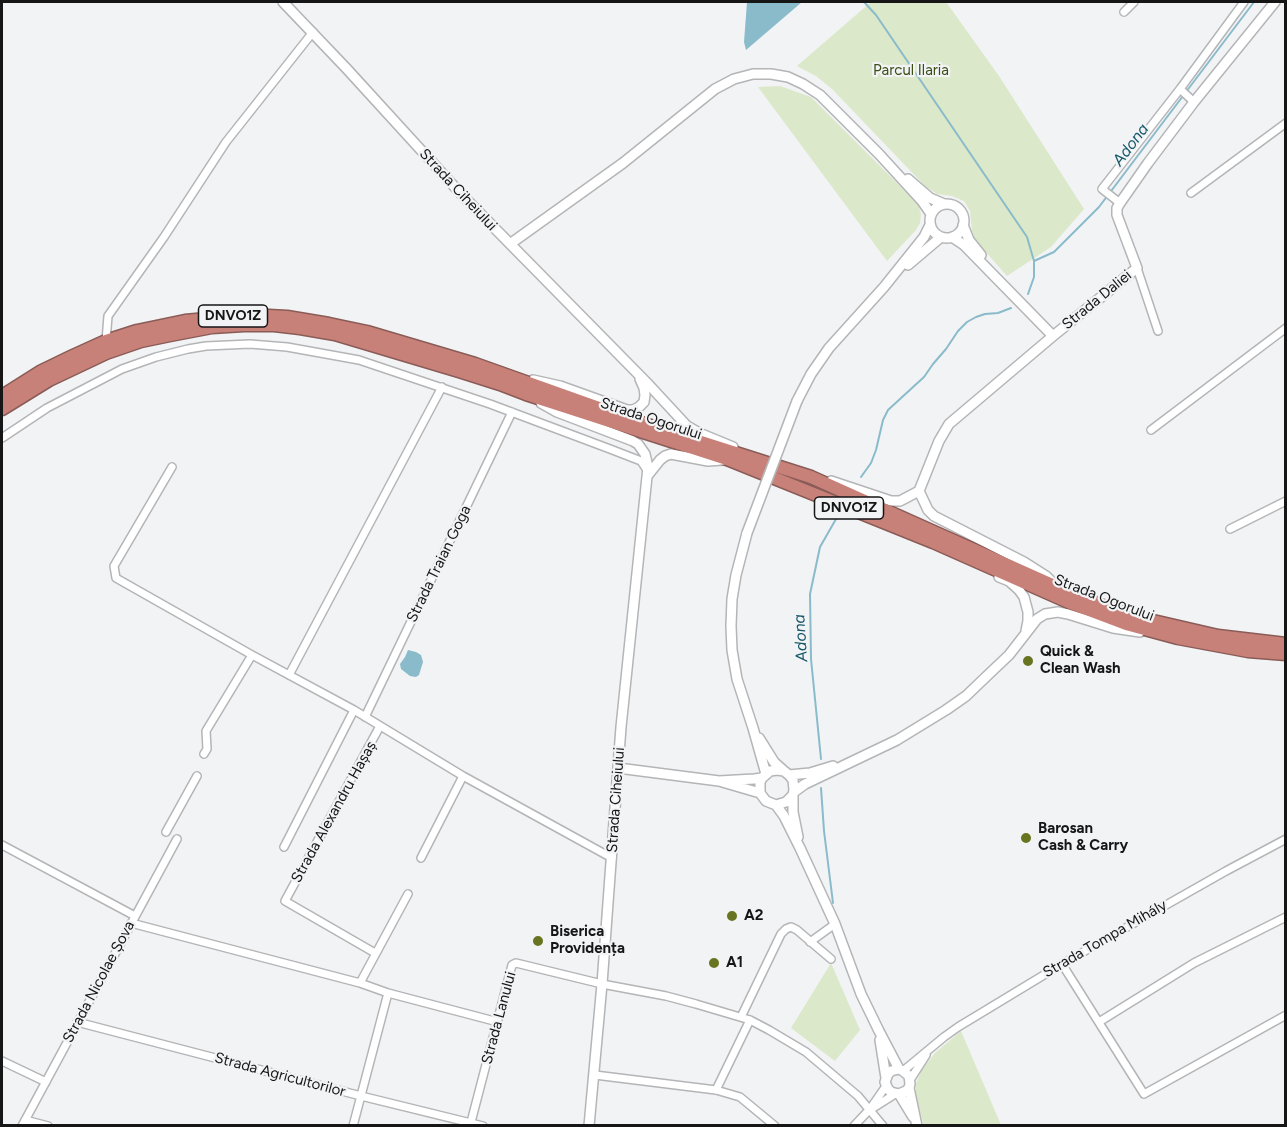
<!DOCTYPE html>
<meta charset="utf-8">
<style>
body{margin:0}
#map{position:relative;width:1287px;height:1127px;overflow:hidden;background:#f2f3f5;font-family:Figtree,sans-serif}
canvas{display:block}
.frame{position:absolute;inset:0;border:3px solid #161617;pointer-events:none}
</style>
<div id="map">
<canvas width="1287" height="1127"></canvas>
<div class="frame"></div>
</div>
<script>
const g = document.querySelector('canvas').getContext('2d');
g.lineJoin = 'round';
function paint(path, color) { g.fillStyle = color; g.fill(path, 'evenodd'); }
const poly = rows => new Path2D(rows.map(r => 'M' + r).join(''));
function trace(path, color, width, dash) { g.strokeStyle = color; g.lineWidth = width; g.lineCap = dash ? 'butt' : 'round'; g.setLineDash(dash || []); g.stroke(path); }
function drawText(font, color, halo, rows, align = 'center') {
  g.font = font + ' Figtree,sans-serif'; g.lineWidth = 4.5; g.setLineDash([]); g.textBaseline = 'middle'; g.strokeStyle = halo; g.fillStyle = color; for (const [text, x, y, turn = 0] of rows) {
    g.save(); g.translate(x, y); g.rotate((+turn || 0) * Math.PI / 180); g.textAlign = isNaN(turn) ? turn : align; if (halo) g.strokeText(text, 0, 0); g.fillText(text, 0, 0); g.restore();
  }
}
paint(poly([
 [871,2,946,2,999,76,1084,209,1051,247,1007,276,976,241,972,231,970,211,964,201,952,196,937,194,925,186,832,89,816,76,797,66],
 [780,86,811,97,918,204,921,214,920,223,916,230,887,261,758,87],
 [831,963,860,1030,835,1061,791,1028],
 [961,1031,1001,1125,924,1125,916,1098,916,1084,921,1071,935,1053]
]), '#dbe8c9');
paint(poly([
 [747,2,802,2,746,50,744,42],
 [408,650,416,652,421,655,423,662,419,675,416,677,410,676,401,669,400,664,405,657]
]), '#8abbcb');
trace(poly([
 [864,2,876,15,1027,237,1034,261],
 [1028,294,1034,277,1034,261,1054,252,1099,207,1254,2],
 [861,477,871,463,876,450,883,420,888,410,924,377,933,364,946,349,958,331,967,322,976,317,985,314,998,313,1011,308],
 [821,759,811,659,810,594,820,547,836,519],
 [821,788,824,831,833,903]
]), '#8abbcb', 2);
const street = poly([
 [1124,12,1134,2],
 [1180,89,1194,102],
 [1191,193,1286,123],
 [1120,203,1102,189,1180,89,1244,2],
 [1137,268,1158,331],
 [106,341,108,316,164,237,226,142,313,32],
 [1151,430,1286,328],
 [2,438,47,408,122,369,156,357,188,349,206,346,250,344,287,347,359,360,490,404,610,449,641,461,647,470],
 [172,467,114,566,116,578,252,655,354,710,463,776,612,858],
 [1230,529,1286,501],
 [289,675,442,387],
 [365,717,512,412],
 [204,754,207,749,206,731,252,655],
 [166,832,197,776],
 [2,845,135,916],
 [284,847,354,710],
 [421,858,463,776],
 [131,923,360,983,388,993,498,1022],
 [810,942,835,924],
 [375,953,285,901,380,726],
 [1062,964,1144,1094,1286,1015],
 [360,983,408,894],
 [741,1017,781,934,786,929,791,927,797,930,831,959],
 [77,1022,361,1096,483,1126],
 [1099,1022,1194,963,1286,917],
 [2,1061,46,1082],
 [903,1071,944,1037,958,1027,1062,964,1226,871,1286,839],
 [595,1075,716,1090,740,1097,775,1126],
 [910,1080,926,1055],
 [716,1090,750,1020],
 [873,1108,895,1094],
 [25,1120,48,1126],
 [22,1126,177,839],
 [353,1126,388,993],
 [470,1126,512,965,516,963,602,984,666,996,696,1004,750,1020,769,1030,806,1052,858,1096,883,1126],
 [854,1126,870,1109,886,1086]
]);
const secondary = poly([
 [283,2,346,68,462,195,649,385,687,426,699,433,733,447],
 [908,179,930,198,944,204],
 '930 221a17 17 0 1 1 34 0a17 17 0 1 1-34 0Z',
 [963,225,969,240,981,255],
 [952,237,964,245,1053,336],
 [510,244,623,163,715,89,734,79,753,74,771,74,788,77,803,84,820,95,879,154,922,201,931,214],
 [908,265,941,237],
 [533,380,560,386,627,410,633,410,639,407,644,402,645,395,644,388,640,379],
 [797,401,811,374,829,348,884,287,924,237,930,225],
 [541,403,557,412,633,441,638,444,645,454,648,467,621,727,602,984,589,1126],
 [648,475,660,460,665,456,671,454,708,461,723,460],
 [831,481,891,501,900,501,919,491,939,441,949,424,1053,336,1137,268,1117,215,1117,208,1120,203,1148,163,1194,102,1275,2],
 [919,491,928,510,934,516,1024,562,1046,576,1053,583],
 [747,533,736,575,732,599,731,626,732,650,737,679,753,728,766,774],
 [999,577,1009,581,1019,590,1024,597,1028,612,1028,621,1026,631],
 [759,738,774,762,783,770],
 [618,768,719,781,760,793],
 [789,775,810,773,833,766],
 [719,781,754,779,762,778,770,771,777,770,784,771,789,775,793,780,794,790,793,795,786,802,776,805,766,801,760,793,760,782,762,778],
 [794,792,805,784,897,740,946,710,966,696,990,673,1009,655,1037,619,1045,614,1058,612,1068,614,1113,628,1140,632],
 [793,795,793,812,798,837],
 [776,805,784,816,800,848,835,924,861,994,879,1031,899,1069,903,1071,909,1076,910,1084,909,1088,906,1091,899,1094,891,1092,888,1089,885,1082,888,1074,891,1071,899,1069],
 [880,1040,886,1078],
 [909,1088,917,1126],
 [899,1094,913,1117]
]);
const highway = poly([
 [2,396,40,372,73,356,106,341,137,331,185,321,251,315,287,317,329,324,367,332,475,364,638,422,811,477,1059,588,1105,607,1153,621,1218,636,1286,644],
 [2,409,49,380,106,353,141,341,170,335,212,327,244,325,274,325,300,328,335,334,459,371,500,384,526,394,727,459,933,542,1073,604,1126,624,1178,638,1248,651,1286,654]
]);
trace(street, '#b4b5b7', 10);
trace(secondary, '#b4b5b7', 12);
trace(highway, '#8a5c57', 15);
trace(street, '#fff', 7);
trace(secondary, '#fff', 9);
trace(highway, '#c88179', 12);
const secondaryBridge = poly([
 [747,533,797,401]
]);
trace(secondaryBridge, '#b4b5b7', 12, []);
trace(secondaryBridge, '#fff', 9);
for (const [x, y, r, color] of [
 [1028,661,6,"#687420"],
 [1026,838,6,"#687420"],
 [732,916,6,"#687420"],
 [538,941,6,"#687420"],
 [714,963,6,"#687420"]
]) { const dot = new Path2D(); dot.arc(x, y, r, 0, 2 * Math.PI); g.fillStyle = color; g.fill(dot); trace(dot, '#f2f3f5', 2); }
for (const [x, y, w] of [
 [233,316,69],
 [849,508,69]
]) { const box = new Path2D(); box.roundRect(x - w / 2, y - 11, w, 22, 4.5); g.fillStyle = '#f2f3f5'; g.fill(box); trace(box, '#161617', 1.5); }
drawText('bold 14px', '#161617', null, [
 ["DNVO1Z",233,316],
 ["DNVO1Z",849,508]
]);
drawText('15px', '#3b4f15', '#f2f3f5', [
 ["Parcul Ilaria",911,71]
]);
drawText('15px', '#161617', '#f2f3f5', [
 ["Strada Ciheiului",458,190,47],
 ["Strada Daliei",1097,300,-39],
 ["Strada Ogorului",651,419,18],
 ["Strada Traian Goga",439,564,-64],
 ["Strada Ogorului",1104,598,21],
 ["Strada Ciheiului",616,800,-86],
 ["Strada Alexandru Hașaș",334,812,-61],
 ["Strada Tompa Mihály",1105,939,-30],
 ["Strada Nicolae Șova",99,982,-62],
 ["Strada Lanului",499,1018,-75],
 ["Strada Agricultorilor",280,1075,15]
]);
drawText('bold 15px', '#161617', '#f2f3f5', [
 ["Quick &",1040,652],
 ["Clean Wash",1040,669],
 ["Barosan",1038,829],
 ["Cash & Carry",1038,846],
 ["A2",744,916],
 ["Biserica",550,932],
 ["Providența",550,949],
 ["A1",726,963]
], 'left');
drawText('italic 16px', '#165869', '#f2f3f5', [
 ["Adona",1131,145,-53],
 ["Adona",801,638,-94]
]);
</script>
